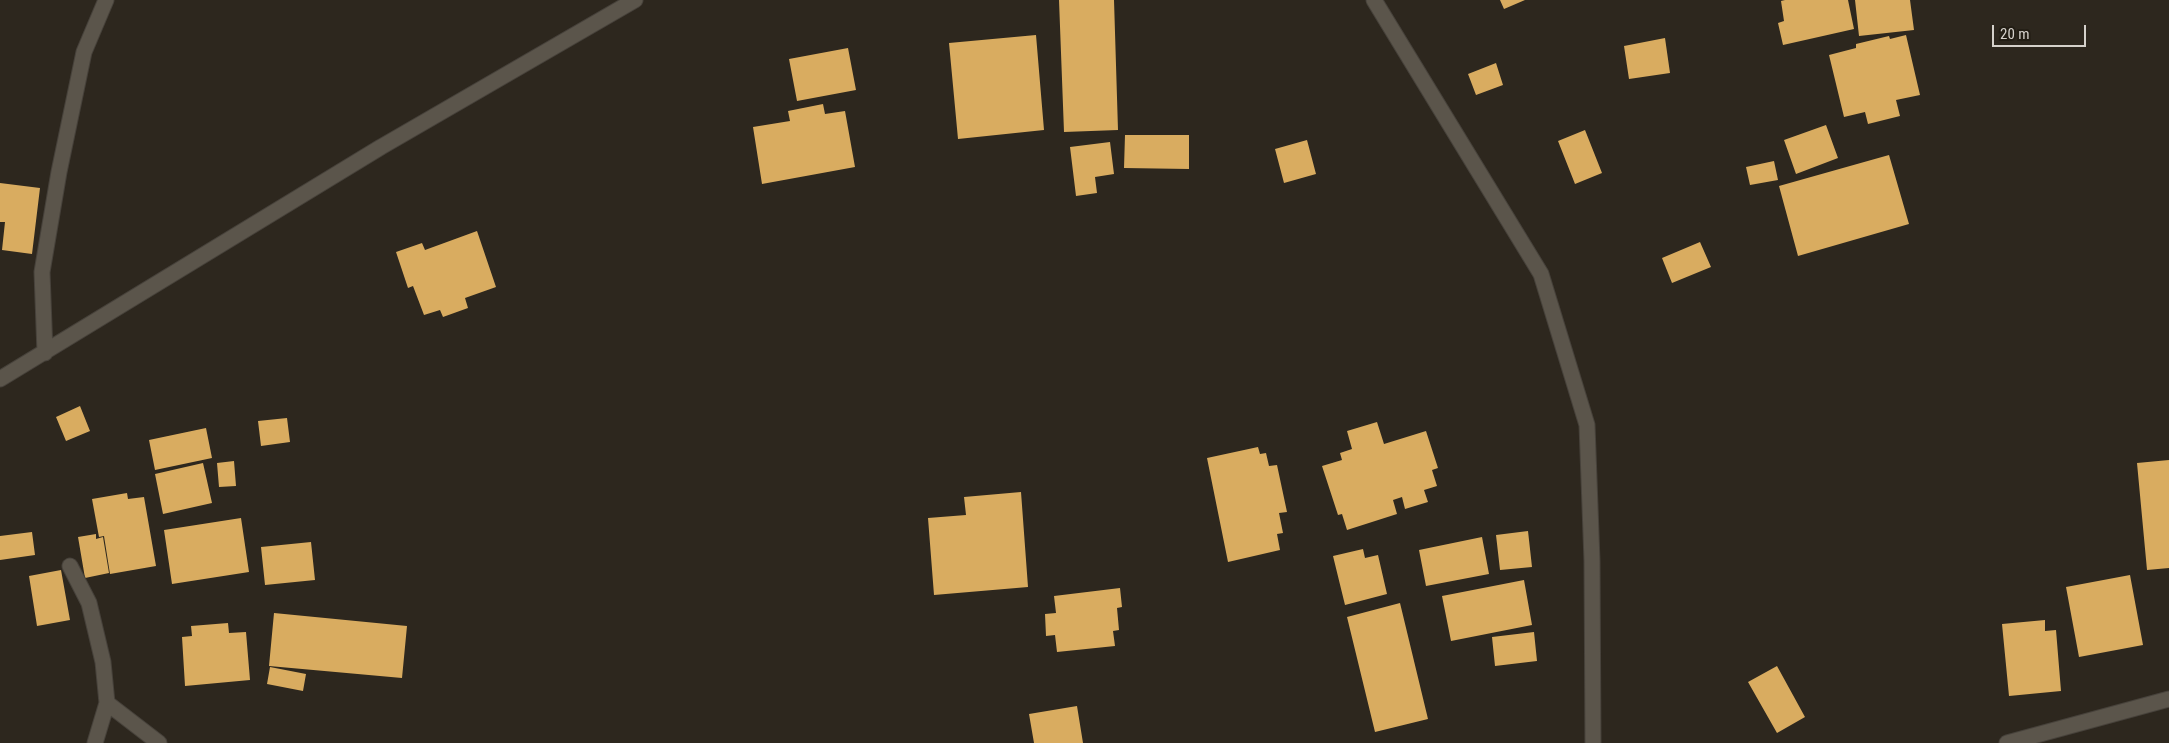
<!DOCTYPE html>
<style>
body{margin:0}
#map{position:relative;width:2169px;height:743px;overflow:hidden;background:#2d271e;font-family:"Roboto Condensed",sans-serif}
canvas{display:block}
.scale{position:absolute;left:1992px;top:25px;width:94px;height:22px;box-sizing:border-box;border:2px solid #d5d1cb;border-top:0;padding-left:6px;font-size:15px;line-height:18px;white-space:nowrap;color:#d5d1cb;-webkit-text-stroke:4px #231e15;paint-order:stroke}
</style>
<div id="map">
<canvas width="2169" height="743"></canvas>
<div class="scale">20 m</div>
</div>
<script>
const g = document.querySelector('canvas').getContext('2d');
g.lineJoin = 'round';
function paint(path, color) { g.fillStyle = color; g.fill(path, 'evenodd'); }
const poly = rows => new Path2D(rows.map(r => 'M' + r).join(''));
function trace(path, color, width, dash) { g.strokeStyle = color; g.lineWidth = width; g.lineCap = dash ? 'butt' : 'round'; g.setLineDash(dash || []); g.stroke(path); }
paint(poly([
 [1059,0,1114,0,1118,130,1064,132],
 [1500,0,1525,0,1504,9],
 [1785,0,1848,0,1854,29,1783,45,1778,23,1784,21,1781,1],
 [1855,0,1910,0,1914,30,1859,36],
 [1036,35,1044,130,958,139,949,43],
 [1906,35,1920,95,1896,100,1900,116,1868,124,1865,112,1844,117,1829,55,1856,48,1856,44,1889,36,1890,39],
 [1665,38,1670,73,1629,79,1624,46],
 [848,48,856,90,797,101,789,59],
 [1496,63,1503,85,1476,95,1468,74],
 [823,104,825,114,845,111,855,167,762,184,753,127,790,121,788,111],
 [1826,125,1838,158,1796,174,1784,140],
 [1585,130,1602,173,1575,184,1558,141],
 [1125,135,1189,135,1189,169,1124,168],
 [1307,140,1316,174,1284,183,1275,149],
 [1110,142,1114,174,1095,177,1097,193,1076,196,1070,147],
 [1889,155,1909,224,1798,256,1779,186],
 [1774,161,1778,180,1750,185,1746,167],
 [0,183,40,188,32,254,2,250,5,222,0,222],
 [477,231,496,287,465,298,468,308,443,317,440,310,424,315,413,286,408,288,396,252,422,243,425,250],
 [1700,242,1711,267,1672,283,1662,258],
 [80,406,90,431,66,441,56,417],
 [287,418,290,442,261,446,258,421],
 [1377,422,1384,444,1426,431,1438,468,1432,470,1437,486,1424,490,1428,502,1405,509,1402,497,1393,500,1397,514,1347,530,1342,514,1338,515,1322,466,1342,460,1340,453,1352,449,1347,431],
 [206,428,212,458,155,470,149,440],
 [1258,447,1260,454,1266,453,1269,466,1277,465,1287,512,1279,513,1283,533,1277,534,1280,550,1228,562,1207,458],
 [2169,460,2169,568,2147,570,2137,463],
 [234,461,236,486,219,487,217,463],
 [203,463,212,503,163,514,155,474],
 [1021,492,1028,587,934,595,928,518,966,515,964,497],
 [127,493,128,499,144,497,156,566,110,574,104,536,99,537,92,499],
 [241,518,249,572,172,584,164,530],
 [1528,531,1532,567,1500,570,1496,535],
 [32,532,35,555,0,560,0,536],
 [96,534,96,539,103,537,109,573,85,578,78,537],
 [1482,537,1489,574,1426,586,1419,550],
 [311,542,315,580,265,585,261,547],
 [1363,549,1365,558,1378,555,1387,594,1345,605,1333,556],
 [61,570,70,620,37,626,29,576],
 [2130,575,2143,645,2079,657,2066,587],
 [1524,580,1532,625,1451,641,1442,596],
 [1120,588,1122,607,1117,608,1119,630,1113,631,1115,646,1057,652,1055,635,1046,636,1045,614,1056,613,1054,596],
 [1400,603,1428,719,1375,732,1347,617],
 [274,613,407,626,402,678,269,666],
 [2045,620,2045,631,2056,630,2061,691,2009,696,2002,624],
 [228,623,229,633,246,632,250,680,185,686,182,637,192,636,191,626],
 [1534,632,1537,661,1495,666,1492,637],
 [1777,666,1805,717,1777,733,1748,682],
 [270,667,306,674,303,691,267,684],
 [1077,706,1083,743,1034,743,1029,714]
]), '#d9ac60');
const minor = poly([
 [1374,0,1541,274,1587,425,1592,561,1593,743],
 [45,353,42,272,59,172,84,52,106,0],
 [0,379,381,147,635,0],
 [70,566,89,603,103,662,107,703,95,743],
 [107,703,159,743],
 [2007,743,2169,699]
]);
trace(minor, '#47423b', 17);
trace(minor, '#5b554b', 15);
</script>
